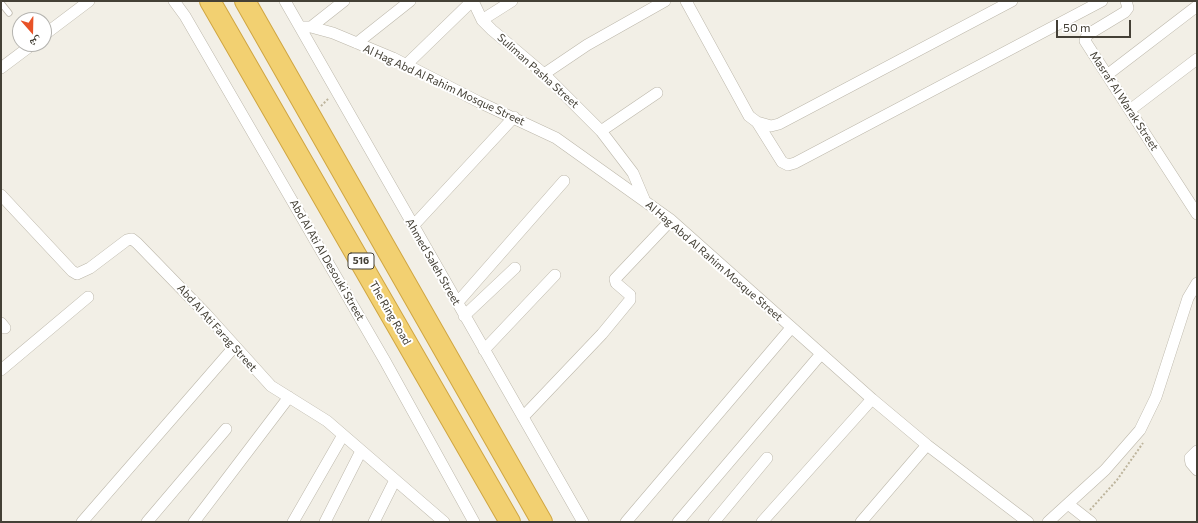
<!DOCTYPE html>
<meta charset="utf-8">
<style>
body{margin:0}
#map{position:relative;width:1198px;height:523px;overflow:hidden;background:#f2efe6;font-family:Commissioner,"Noto Naskh Arabic",sans-serif}
canvas{display:block}
.frame{position:absolute;inset:0;border:2px solid #444036;pointer-events:none}
.north{position:absolute;left:12px;top:12px;width:40px;height:40px;box-sizing:border-box;background:#fff;border:1px solid #b4b3af;border-radius:50%;rotate:160deg;font-size:11px;font-weight:700;line-height:16px;text-align:center;color:#444036}
.north::after{content:'';display:block;margin:auto;width:14px;height:18px;background:#e85227;clip-path:polygon(50% 0,100% 100%,50% 72%,0 100%)}
.scale{position:absolute;left:1056px;top:20px;width:75px;height:18px;box-sizing:border-box;border:2px solid #444036;border-top:0;padding-left:5px;font-size:12px;line-height:14px;white-space:nowrap;color:#444036;-webkit-text-stroke:3px #fff;paint-order:stroke}
</style>
<div id="map">
<canvas width="1198" height="523"></canvas>
<div class="frame"></div>
<div class="north">ش</div>
<div class="scale">50 m</div>
</div>
<script>
const g = document.querySelector('canvas').getContext('2d');
g.lineJoin = 'round';
const poly = rows => new Path2D(rows.map(r => 'M' + r).join(''));
function trace(path, color, width, dash) { g.strokeStyle = color; g.lineWidth = width; g.lineCap = dash ? 'butt' : 'round'; g.setLineDash(dash || []); g.stroke(path); }
function drawText(font, color, halo, rows, align = 'center') {
  g.font = font + ' Commissioner,sans-serif'; g.lineWidth = 4; g.setLineDash([]); g.textBaseline = 'middle'; g.strokeStyle = halo; g.fillStyle = color; for (const [text, x, y, turn = 0] of rows) {
    g.save(); g.translate(x, y); g.rotate((+turn || 0) * Math.PI / 180); g.textAlign = isNaN(turn) ? turn : align; if (halo) g.strokeText(text, 0, 0); g.fillText(text, 0, 0); g.restore();
  }
}
const service = poly([
 [1,3,9,13]
]);
const minor = poly([
 [174,1,185,16,385,361,474,522],
 [285,1,583,522],
 [473,1,482,20,492,30,544,74,601,131,633,173,644,199],
 [686,1,749,116,757,122,771,126,779,124,1012,1],
 [1126,1,1128,8,1125,12,1087,35,1085,41,1197,214],
 [482,20,512,1],
 [300,27,311,27,333,33,393,58,479,102,556,138,671,220,872,399,927,445,1028,522],
 [311,27,344,1],
 [44,35,89,1],
 [357,43,410,1],
 [406,65,472,1],
 [1,68,33,44],
 [544,74,587,45,665,1],
 [1107,75,1197,6],
 [1130,110,1197,59],
 [757,122,782,162,788,165,795,163,1102,1],
 [601,131,657,93],
 [1,195,72,271,77,274,90,268,127,240,132,239,137,243,206,314,271,386,327,421,444,522],
 [413,226,514,117],
 [457,303,564,181],
 [464,316,515,268],
 [1,323,5,328],
 [484,350,555,275],
 [1,370,88,297],
 [523,417,602,334,630,300,630,295,616,283,615,279,671,220],
 [1197,451,1190,458,1191,463,1197,470],
 [1068,504,1091,522],
 [82,522,235,346],
 [147,522,226,429],
 [194,522,289,397],
 [293,522,343,435],
 [325,522,361,451],
 [374,522,395,480],
 [626,522,791,328],
 [678,522,821,354],
 [714,522,767,458],
 [762,522,872,399],
 [861,522,927,445],
 [1048,522,1105,470,1140,430,1156,397,1188,298,1197,283]
]);
const motorway = poly([
 [210,1,510,522],
 [245,1,542,522]
]);
trace(service, '#bcb7aa', 7);
trace(minor, '#bcb7aa', 12);
trace(motorway, '#d0a642', 22);
trace(poly([
 [321,106,329,98],
 [1090,510,1117,480,1143,443]
]), '#bdb49c', 2, [2, 2]);
trace(service, '#fff', 5.5);
trace(minor, '#fff', 11);
trace(motorway, '#f2d071', 20);
for (const [x, y, w] of [
 [361,261,26]
]) { const box = new Path2D(); box.roundRect(x - w / 2, y - 8, w, 16, 3); g.fillStyle = '#fff'; g.fill(box); trace(box, '#444036', 1); }
drawText('bold 10px', '#444036', null, [
 ["516",361,261]
]);
drawText('11px', '#444036', '#fff', [
 ["Suliman Pasha Street",538,71,42],
 ["Al Hag Abd Al Rahim Mosque Street",444,85,25],
 ["Masraf Al Warak Street",1124,101,57],
 ["Abd Al Ati Al Desouki Street",327,260,60],
 ["Al Hag Abd Al Rahim Mosque Street",714,261,41],
 ["Ahmed Saleh Street",433,262,60],
 ["The Ring Road",390,313,60],
 ["Abd Al Ati Farag Street",217,328,48]
]);
</script>
